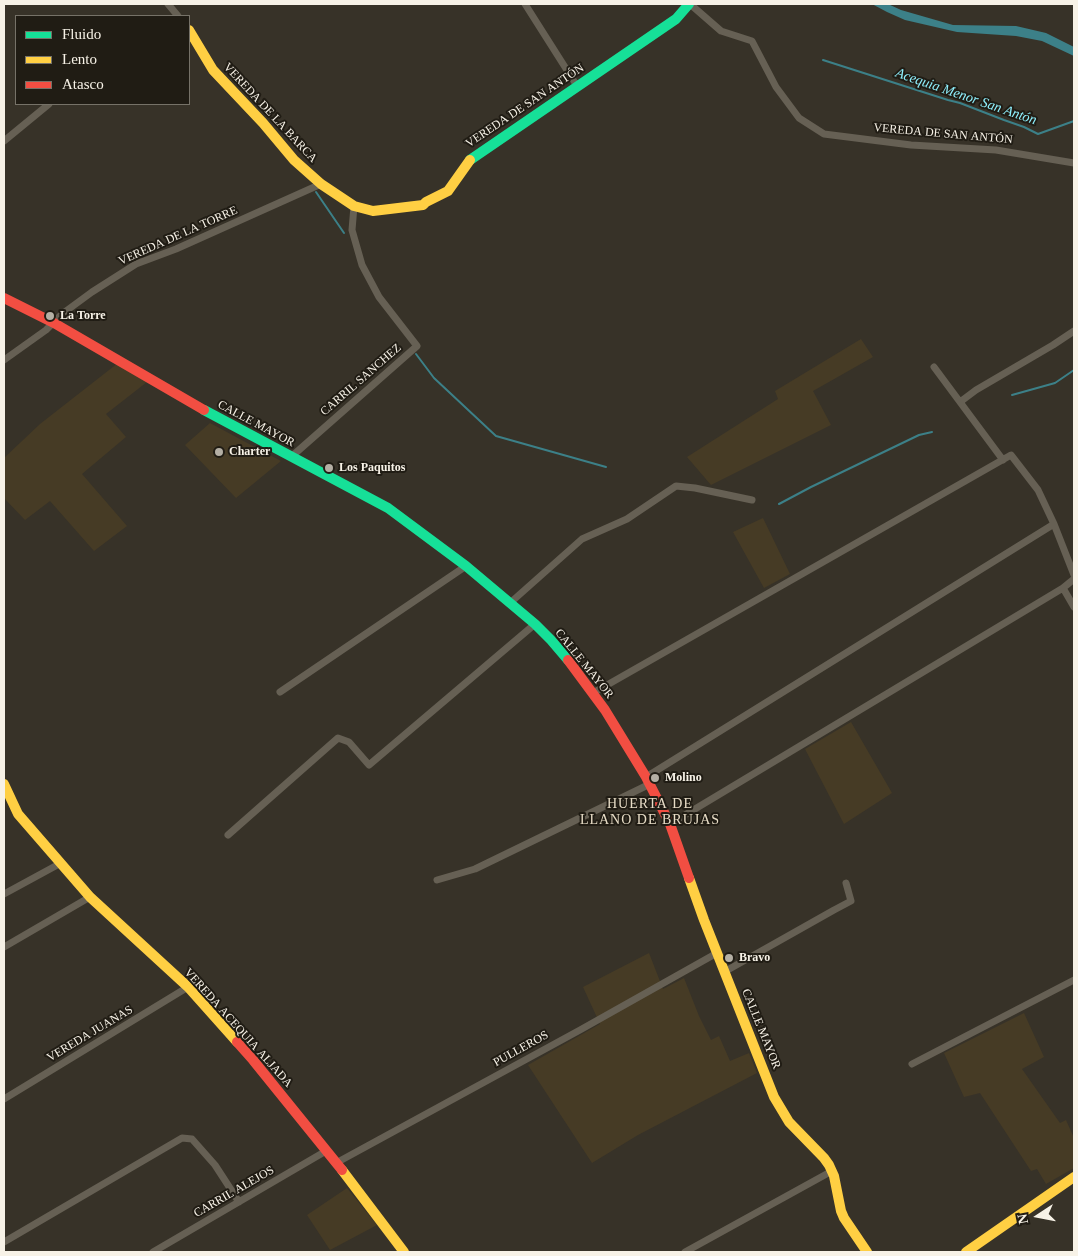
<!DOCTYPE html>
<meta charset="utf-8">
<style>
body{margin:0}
#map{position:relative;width:1078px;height:1256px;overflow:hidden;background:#373228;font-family:Georgia,serif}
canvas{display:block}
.frame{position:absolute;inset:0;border:5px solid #f7f2e7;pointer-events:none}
.legend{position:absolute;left:15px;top:15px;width:175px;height:90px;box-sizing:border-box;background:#201c14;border:1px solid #767268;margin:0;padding:6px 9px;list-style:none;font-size:15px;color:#f7f2e7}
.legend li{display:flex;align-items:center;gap:10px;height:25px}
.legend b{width:25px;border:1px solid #767268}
.north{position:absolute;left:1013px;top:1191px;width:50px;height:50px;-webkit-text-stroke:4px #201c14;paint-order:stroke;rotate:259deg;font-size:14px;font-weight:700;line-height:20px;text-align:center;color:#f7f2e7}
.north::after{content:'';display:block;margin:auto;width:18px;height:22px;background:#f7f2e7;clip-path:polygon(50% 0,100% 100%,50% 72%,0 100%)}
</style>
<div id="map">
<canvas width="1078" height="1256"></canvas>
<div class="frame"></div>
<ul class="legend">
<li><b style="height:6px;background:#16e098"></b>Fluido</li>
<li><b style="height:6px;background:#ffcf43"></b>Lento</li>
<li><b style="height:6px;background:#f24e42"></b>Atasco</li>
</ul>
<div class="north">N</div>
</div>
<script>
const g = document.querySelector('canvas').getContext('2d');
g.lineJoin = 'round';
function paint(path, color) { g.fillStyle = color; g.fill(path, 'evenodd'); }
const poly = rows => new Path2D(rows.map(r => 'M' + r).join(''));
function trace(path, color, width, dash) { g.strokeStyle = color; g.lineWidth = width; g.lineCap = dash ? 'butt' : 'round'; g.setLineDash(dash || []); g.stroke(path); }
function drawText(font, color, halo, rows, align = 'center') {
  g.font = font + ' Georgia,serif'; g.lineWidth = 4; g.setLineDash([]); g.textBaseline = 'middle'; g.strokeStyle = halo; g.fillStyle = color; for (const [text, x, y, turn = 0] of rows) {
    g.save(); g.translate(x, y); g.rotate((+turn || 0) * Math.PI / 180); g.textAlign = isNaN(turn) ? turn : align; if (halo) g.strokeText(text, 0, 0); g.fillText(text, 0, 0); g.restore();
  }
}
paint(poly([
 [861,339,873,357,813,391,831,425,711,485,687,457,778,399,775,391],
 [118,363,147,382,106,414,126,437,82,474,127,526,94,551,50,501,25,520,4,498,4,458,40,424],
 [210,423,281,461,236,498,185,445],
 [763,518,790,574,764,588,733,532],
 [851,722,892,793,844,824,805,749],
 [649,953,663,989,684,978,699,1016,711,1040,719,1036,730,1061,749,1053,757,1073,638,1135,592,1163,528,1065,600,1024,583,987],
 [1024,1013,1044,1057,1022,1069,1060,1123,1066,1120,1074,1138,1074,1168,1046,1184,1037,1169,1031,1171,980,1093,964,1097,944,1053],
 [347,1188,377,1225,330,1250,307,1215]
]), '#463b25');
paint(poly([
 [872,4,888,4,901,10,953,25,1016,26,1046,33,1074,47,1074,56,1042,41,1016,36,957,32,905,20,887,12]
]), '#3c8088');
trace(poly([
 [823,60,948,100,960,103,1004,120,1024,127,1038,134,1074,121],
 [316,192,344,233],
 [416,354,434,378,496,436,606,467],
 [1012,395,1055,383,1074,370],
 [779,504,811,487,919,435,932,432]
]), '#3c8088', 2);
trace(poly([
 [168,4,178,16],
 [525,4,577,86],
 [690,4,721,31,752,41,776,87,799,118,824,134,911,145,996,150,1074,163],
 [4,141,49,104],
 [4,360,46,330,62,314,92,292,136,264,176,249,321,184],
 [934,367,1003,460],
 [960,402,976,390,1053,345,1074,331],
 [291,457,417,346,379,297,362,265,352,230,354,206],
 [1074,579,1063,588,1074,607],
 [510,603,582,539,627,519,676,486,695,488,752,500],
 [280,692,466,566],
 [593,693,1011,455,1038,490,1054,524,1074,575],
 [646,777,1054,524],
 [670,824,1063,588],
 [228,835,338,738,349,742,369,765,535,624],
 [437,880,475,869,650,784],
 [4,894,61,863],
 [4,947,90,897],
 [724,972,834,910,851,901,846,883],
 [912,1064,1074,980],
 [4,1099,188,987],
 [336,1163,580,1030,717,953],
 [4,1242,182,1138,192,1139,215,1165,239,1202],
 [153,1252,326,1151],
 [685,1252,832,1171]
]), '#666054', 7);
trace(poly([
 [470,160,676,19,689,4],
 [204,410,388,508,466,566,535,624,551,640,568,660]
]), '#16e098', 10);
trace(poly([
 [189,30,213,70,263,123,294,160,321,184,354,206,373,211,423,205,426,202,448,191,470,160],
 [4,784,18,814,90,897,188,987,237,1042],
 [689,878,704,920,774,1097,789,1122,824,1158,829,1165,834,1176,841,1211,844,1218,867,1252],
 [342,1170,404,1252],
 [966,1252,1074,1177]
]), '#ffcf43', 10);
trace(poly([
 [4,298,54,323,204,410],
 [568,660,605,710,646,777,670,824,689,878],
 [237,1042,253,1060,342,1170]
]), '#f24e42', 10);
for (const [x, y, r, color] of [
 [50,316,5,"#b4afa4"],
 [219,452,5,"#b4afa4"],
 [329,468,5,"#b4afa4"],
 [655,778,5,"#b4afa4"],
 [729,958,5,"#b4afa4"]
]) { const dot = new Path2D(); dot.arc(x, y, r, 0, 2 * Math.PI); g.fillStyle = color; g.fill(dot); trace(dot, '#201c14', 2); }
drawText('12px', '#f7f2e7', '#201c14', [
 ["VEREDA DE SAN ANTÓN",525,106,-34],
 ["VEREDA DE LA BARCA",270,113,47],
 ["VEREDA DE SAN ANTÓN",943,134,5],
 ["VEREDA DE LA TORRE",178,236,-24],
 ["CARRIL SANCHEZ",361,380,-41],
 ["CALLE MAYOR",256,424,28],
 ["CALLE MAYOR",584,664,51],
 ["VEREDA ACEQUIA ALJADA",238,1028,48],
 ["CALLE MAYOR",761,1029,68],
 ["VEREDA JUANAS",90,1034,-31],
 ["PULLEROS",521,1049,-29],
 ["CARRIL ALEJOS",234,1192,-30]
]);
drawText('bold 12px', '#f7f2e7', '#201c14', [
 ["La Torre",60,316],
 ["Charter",229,452],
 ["Los Paquitos",339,468],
 ["Molino",665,778],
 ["Bravo",739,958]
], 'left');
drawText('italic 14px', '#8ff0fd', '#201c14', [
 ["Acequia Menor San Antón",966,97,19]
]);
g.letterSpacing = '1px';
drawText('14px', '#e8ddc7', '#201c14', [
 ["HUERTA DE",650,804],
 ["LLANO DE BRUJAS",650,820]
]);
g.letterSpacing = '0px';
</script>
